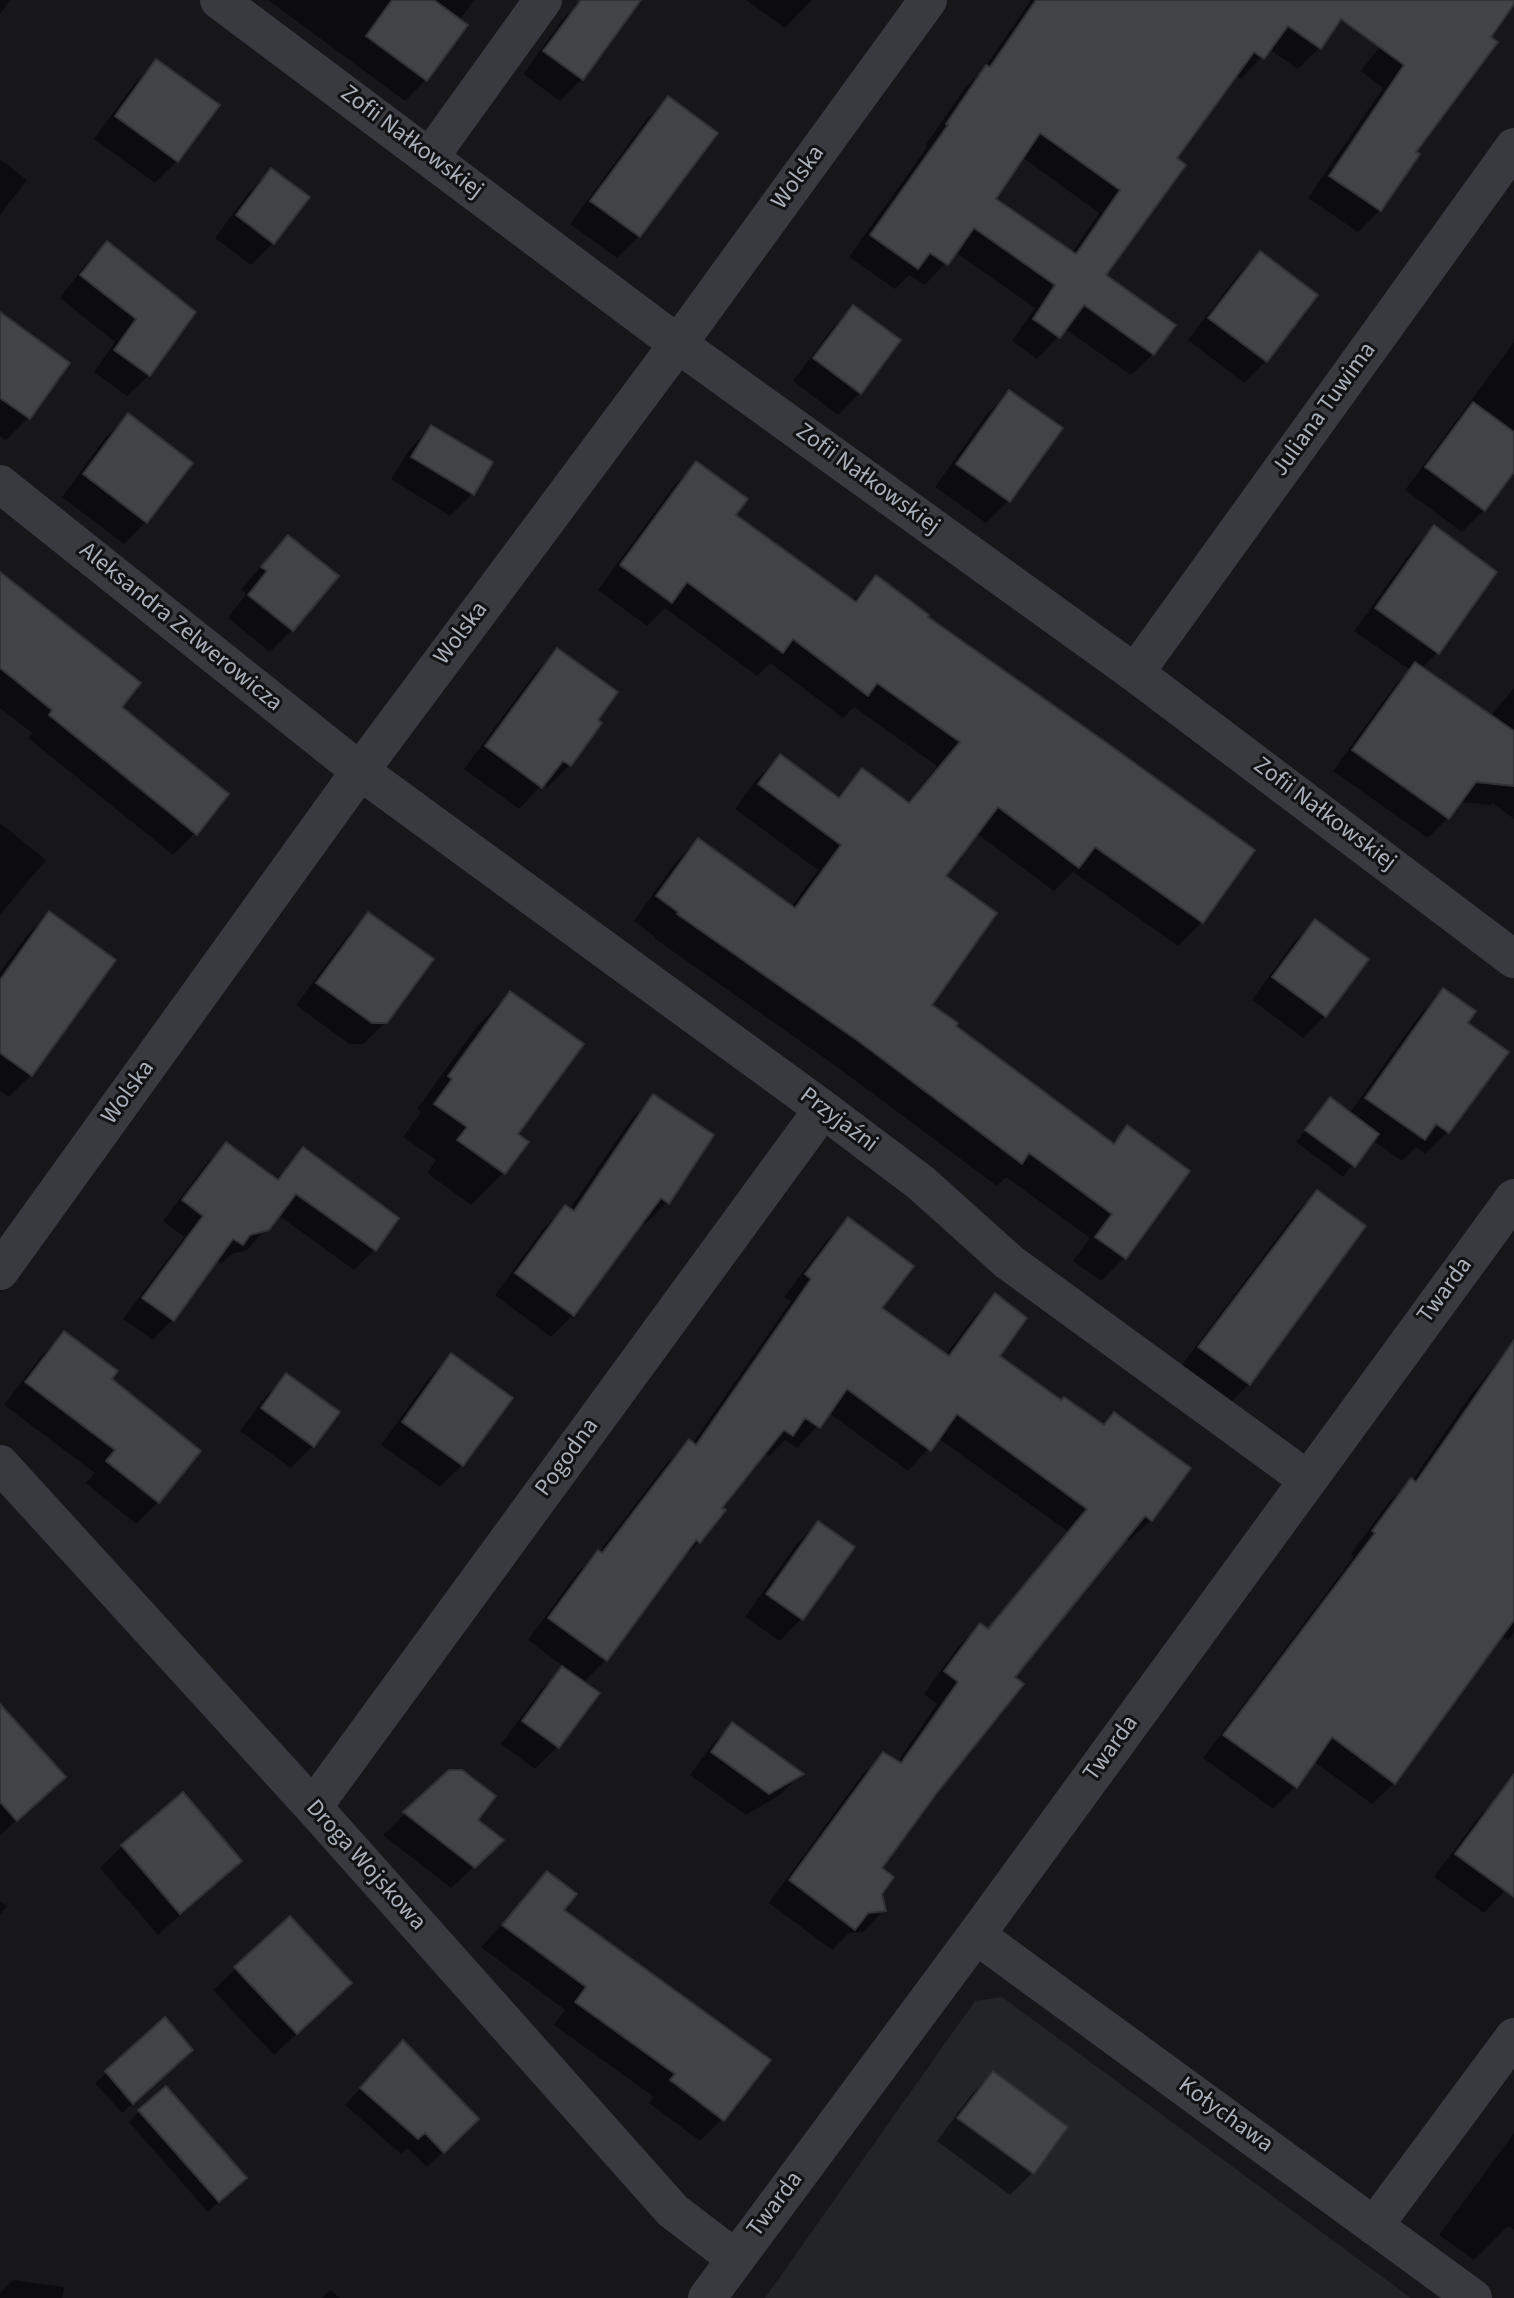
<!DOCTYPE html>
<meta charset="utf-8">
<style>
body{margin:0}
canvas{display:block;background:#17171a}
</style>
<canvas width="1514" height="2298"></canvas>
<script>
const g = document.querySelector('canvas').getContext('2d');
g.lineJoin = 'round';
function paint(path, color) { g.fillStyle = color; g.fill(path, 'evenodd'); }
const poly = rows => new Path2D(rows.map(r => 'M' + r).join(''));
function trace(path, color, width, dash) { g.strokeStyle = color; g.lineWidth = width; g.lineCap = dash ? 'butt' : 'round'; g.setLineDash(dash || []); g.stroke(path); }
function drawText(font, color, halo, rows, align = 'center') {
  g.font = font + ' "Source Sans 3",sans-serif'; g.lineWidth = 6; g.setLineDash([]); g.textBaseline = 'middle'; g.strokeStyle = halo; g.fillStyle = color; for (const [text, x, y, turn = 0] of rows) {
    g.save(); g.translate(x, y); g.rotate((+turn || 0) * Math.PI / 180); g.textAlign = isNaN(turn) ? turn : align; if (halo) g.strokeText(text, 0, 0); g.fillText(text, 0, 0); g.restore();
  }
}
paint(poly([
 [1002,1997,1411,2298,765,2298,975,2001]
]), '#232427');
paint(poly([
 [0,0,10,0,0,14],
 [268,0,474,0,459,21,466,26,426,80,405,101],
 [582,0,587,0,582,79,560,101,523,74,562,20],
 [746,0,812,0,785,28],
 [1031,0,1352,0,1319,48,1298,69,1269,49,1241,79,1235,75,1174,158,1103,276,1153,354,1131,375,1065,329,1037,359,1012,341,1035,308,955,252,925,285,909,275,895,289,849,257,927,147,925,146,965,88,983,70],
 [1022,157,1099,213,1072,253,994,199],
 [1417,0,1514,0,1514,2,1414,152,1380,210,1358,232,1308,198,1383,88,1361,71,1404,14],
 [157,61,217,106,177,161,155,183,94,139,135,83],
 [668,98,716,133,639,236,617,258,570,224,646,120],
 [0,159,27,180,0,215],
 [271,170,273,243,251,265,215,238,249,192],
 [107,243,194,312,149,375,127,396,94,372,115,342,60,298,85,265],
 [1260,253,1316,295,1266,361,1244,383,1188,340,1238,275],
 [853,307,860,393,838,415,793,381,832,329],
 [0,330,68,363,28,418,6,440,0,436],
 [1514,342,1514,469,1484,510,1462,532,1405,490],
 [1009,392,1060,429,1008,501,986,523,935,487,987,414],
 [128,415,146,522,124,544,62,497,106,437],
 [431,427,472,494,450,516,391,479,410,449],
 [696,463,733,516,853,601,876,578,925,617,1253,851,1202,922,1178,946,1073,872,1054,891,976,833,944,876,930,1005,954,1026,1111,1144,1128,1128,1125,1257,1101,1281,1073,1261,1090,1238,1006,1177,997,1186,837,1067,654,938,655,937,634,921,674,864,698,840,791,907,818,870,735,809,756,780,780,757,836,798,862,770,907,803,937,766,854,707,843,718,770,663,757,676,665,608,647,626,598,590,673,487],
 [1434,527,1438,652,1421,669,1490,717,1514,688,1514,819,1493,803,1491,805,1459,802,1448,818,1428,838,1333,771,1395,685,1410,670,1354,631,1413,549],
 [288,537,292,630,270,652,228,618,246,594,241,590,267,559],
 [0,574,120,708,195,833,173,855,28,738,32,733,0,708],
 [557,651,600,723,570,765,548,787,543,784,519,809,464,769,535,673],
 [0,823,46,860,0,915],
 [49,913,31,1075,9,1097,0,1091,0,972,27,935],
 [369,914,386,1022,363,1044,349,1044,296,1005,347,936],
 [1315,921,1325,1016,1303,1038,1252,1000,1293,943],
 [1443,991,1466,1023,1506,1053,1447,1132,1425,1154,1416,1147,1402,1161,1372,1140,1343,1177,1296,1142,1330,1100,1349,1114,1421,1013],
 [510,993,516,1134,526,1142,503,1173,471,1205,427,1173,436,1160,403,1137,421,1112,417,1109,478,1025],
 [654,1097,667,1203,645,1224,641,1222,573,1315,551,1337,495,1295,543,1229,565,1207,569,1210,632,1118],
 [226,1144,275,1180,303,1150,374,1250,354,1270,278,1215,247,1250,232,1254,221,1264,216,1260,173,1319,153,1340,123,1319,184,1237,163,1221,206,1164],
 [1317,1192,1249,1384,1227,1406,1178,1370,1295,1214],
 [848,1219,880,1308,945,1356,974,1317,995,1295,997,1356,1061,1402,1102,1426,1114,1414,1151,1520,1129,1541,1125,1538,1012,1678,935,1793,880,1869,880,1893,884,1910,863,1932,849,1933,832,1950,769,1903,862,1775,884,1754,897,1763,937,1704,924,1694,958,1647,980,1625,986,1630,1067,1531,938,1438,908,1471,829,1413,797,1448,785,1440,770,1456,764,1452,719,1509,723,1511,699,1542,677,1563,606,1660,583,1683,597,1693,557,1747,535,1769,501,1744,541,1690,564,1667,528,1640,577,1573,599,1552,667,1463,689,1442,692,1444,791,1301,784,1297,827,1240],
 [64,1333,110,1379,199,1451,158,1502,136,1524,86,1483,95,1473,4,1405,42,1355],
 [1514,1342,1514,1633,1508,1640,1501,1635,1394,1783,1372,1804,1313,1761,1295,1787,1273,1809,1203,1758,1354,1556,1351,1554,1389,1502,1412,1481,1470,1396],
 [451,1356,462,1465,440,1487,381,1445,429,1378],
 [287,1375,337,1412,313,1446,291,1468,240,1431,265,1397],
 [818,1523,801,1619,780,1641,745,1617,796,1545],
 [0,1706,53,1787,0,1835],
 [733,1724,801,1774,780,1795,746,1815,690,1775,711,1746],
 [450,1771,475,1820,480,1861,451,1888,383,1835],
 [1499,1797,1514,1809,1514,1881,1484,1913,1434,1877,1477,1819],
 [122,1846,240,1861,158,1935,100,1868],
 [547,1874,562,1911,722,2119,700,2141,649,2103,654,2097,554,2025,565,2010,481,1947],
 [0,1901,7,1906,0,1915],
 [290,1918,328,2005,274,2055,213,1990],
 [165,2020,180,2061,122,2113,95,2083],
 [387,2059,477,2119,427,2167,407,2148,401,2154,345,2105],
 [993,2073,1066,2127,1032,2173,1010,2195,937,2141,971,2095],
 [139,2111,234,2188,208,2212,129,2122],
 [1514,2133,1514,2230,1508,2226,1474,2260,1439,2235],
 [13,2280,64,2287,62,2298,0,2298,0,2293],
 [330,2290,340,2298,322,2298]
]), '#0007');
const building = poly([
 [392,0,434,0,468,25,427,81,366,36,392,0],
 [581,0,641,0,583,80,543,51,581,0],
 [1036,0,1514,0,1514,4,1491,37,1498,42,1416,152,1420,154,1381,211,1329,176,1404,65,1341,19,1321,49,1288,26,1264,59,1254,52,1177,158,1186,165,1106,275,1176,325,1154,355,1084,305,1060,338,1033,319,1055,285,974,228,948,265,930,253,918,269,870,235,948,125,946,124,986,65,990,67,1036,0],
 [1040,133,1120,190,1076,254,996,199,1040,133],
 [156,59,220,105,178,162,115,116,156,59],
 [668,96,718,133,640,237,590,201,668,96],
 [271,168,310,197,274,244,236,215,271,168],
 [107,241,196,312,150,376,114,350,136,319,80,275,107,241],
 [1260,251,1318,295,1267,362,1208,318,1260,251],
 [853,305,901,340,861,394,813,358,853,305],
 [0,312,70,363,30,419,0,398,0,312],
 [1009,390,1063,428,1010,502,956,464,1009,390],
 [1473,402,1514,432,1514,472,1485,511,1425,467,1473,402],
 [128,413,193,463,147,523,83,474,128,413],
 [431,425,493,462,474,495,411,457,431,425],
 [696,461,748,499,736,515,856,602,876,575,929,615,928,617,1104,741,1255,850,1203,923,1095,847,1079,868,998,807,946,876,997,913,932,1005,958,1023,956,1026,1114,1144,1127,1125,1190,1171,1126,1259,1095,1237,1112,1214,1029,1153,1022,1164,861,1043,677,914,678,912,656,896,698,838,795,908,841,845,758,784,780,754,839,798,862,768,909,803,960,742,877,683,868,696,793,639,783,653,687,582,672,603,620,565,696,461],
 [1434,525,1497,572,1439,654,1375,608,1434,525],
 [288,535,339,576,293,631,248,595,267,571,261,567,288,535],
 [0,572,141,683,122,707,229,794,197,835,49,715,52,710,0,668,0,572],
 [557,648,618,692,598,720,602,723,571,766,563,761,542,788,485,746,557,648],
 [1415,662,1514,731,1514,786,1476,782,1449,819,1352,750,1415,662],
 [49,911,116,960,32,1076,0,1053,0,980,49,911],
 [368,912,434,959,387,1023,372,1023,316,983,368,912],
 [1315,919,1369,959,1326,1017,1272,977,1315,919],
 [1443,988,1476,1011,1468,1023,1509,1052,1449,1133,1436,1124,1425,1140,1365,1098,1443,988],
 [510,991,584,1044,518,1134,529,1142,505,1174,457,1140,467,1127,434,1104,452,1079,448,1076,510,991],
 [653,1094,714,1135,669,1204,661,1198,574,1316,515,1273,565,1205,574,1211,653,1094],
 [1330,1097,1379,1134,1355,1167,1305,1130,1330,1097],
 [226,1142,278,1180,303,1147,399,1218,376,1251,296,1194,269,1230,250,1235,243,1245,233,1239,174,1321,142,1298,203,1216,182,1200,226,1142],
 [1317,1190,1366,1226,1250,1385,1198,1347,1317,1190],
 [848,1217,914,1266,882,1308,949,1356,995,1293,1027,1318,1000,1356,1061,1400,1064,1397,1104,1425,1114,1412,1191,1468,1152,1521,1145,1516,1015,1677,1024,1684,936,1794,882,1868,894,1877,882,1894,886,1911,868,1913,855,1930,789,1880,883,1752,901,1763,958,1682,944,1671,980,1623,988,1629,1087,1509,957,1414,931,1451,847,1389,820,1428,805,1418,793,1436,784,1430,722,1508,726,1510,700,1543,696,1540,607,1661,548,1618,598,1550,602,1553,689,1439,696,1445,811,1279,805,1274,848,1217],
 [64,1331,118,1371,112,1379,201,1451,159,1503,106,1461,115,1450,25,1382,64,1331],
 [1514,1340,1514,1620,1395,1784,1332,1737,1297,1788,1223,1735,1375,1533,1372,1531,1411,1478,1416,1482,1514,1340],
 [451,1353,513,1398,463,1466,402,1422,451,1353],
 [286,1373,340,1412,314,1447,261,1408,286,1373],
 [818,1521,855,1547,803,1620,766,1594,818,1521],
 [562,1666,600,1693,559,1748,522,1721,562,1666],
 [0,1704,66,1777,17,1821,0,1802,0,1704],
 [732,1722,804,1774,769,1794,711,1752,732,1722],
 [449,1770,462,1770,496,1796,478,1820,504,1840,475,1868,403,1812,449,1770],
 [1514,1774,1514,1897,1455,1854,1514,1774],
 [183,1792,242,1861,180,1914,121,1845,183,1792],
 [547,1871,577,1894,564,1910,771,2060,724,2121,670,2080,675,2074,575,2002,586,1987,502,1925,547,1871],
 [290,1916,352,1983,297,2034,234,1967,290,1916],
 [165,2017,193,2050,133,2104,105,2071,165,2017],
 [403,2040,479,2119,444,2153,425,2133,418,2139,360,2088,403,2040],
 [993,2071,1068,2127,1034,2174,957,2118,993,2071],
 [166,2086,247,2178,219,2202,138,2110,166,2086]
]);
paint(building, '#414347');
trace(building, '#313236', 2);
trace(poly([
 [219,0,678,344,1135,673,1514,959],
 [430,157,543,0],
 [0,484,360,771,823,1109,921,1183,1009,1262,1308,1480],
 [1135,673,1514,147],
 [0,1271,360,771,678,344,928,0],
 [0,1464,313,1807,673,2211,736,2259],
 [313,1807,823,1109],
 [976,1935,1473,2298],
 [1374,2226,1514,2037],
 [707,2298,976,1935,1514,1198]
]), '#383a3f', 38);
drawText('24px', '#a9b0ba', '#121215', [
 ["Zofii Nałkowskiej",411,143,37],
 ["Wolska",799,178,-54],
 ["Juliana Tuwima",1325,410,-54],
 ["Zofii Nałkowskiej",867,480,36],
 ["Aleksandra Zelwerowicza",180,628,39],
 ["Wolska",462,634,-53],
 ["Zofii Nałkowskiej",1324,815,37],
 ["Wolska",129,1093,-54],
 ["Przyjaźni",838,1121,37],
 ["Twarda",1446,1291,-54],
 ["Pogodna",568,1458,-54],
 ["Twarda",1112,1749,-54],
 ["Droga Wojskowa",365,1866,48],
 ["Kołychawa",1225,2116,36],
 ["Twarda",776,2205,-53]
]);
</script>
